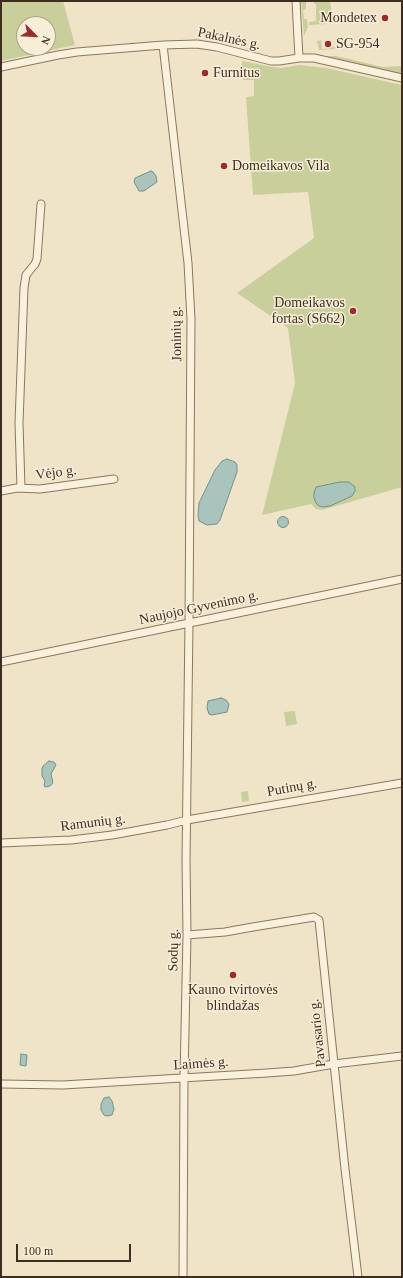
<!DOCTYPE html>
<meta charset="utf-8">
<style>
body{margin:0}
#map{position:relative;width:403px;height:1278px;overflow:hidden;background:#f0e4c8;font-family:"Times New Roman",serif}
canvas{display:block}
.frame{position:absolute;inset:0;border:2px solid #3d2e20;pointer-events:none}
.north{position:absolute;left:16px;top:16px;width:40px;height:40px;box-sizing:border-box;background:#f7eed8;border:1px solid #ada18e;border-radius:50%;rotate:114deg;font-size:11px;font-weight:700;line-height:16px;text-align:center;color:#3d2e20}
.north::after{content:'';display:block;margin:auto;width:14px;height:18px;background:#9e2a2b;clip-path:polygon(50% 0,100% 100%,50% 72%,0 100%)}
.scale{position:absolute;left:16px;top:1244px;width:115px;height:18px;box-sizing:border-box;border:2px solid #3d2e20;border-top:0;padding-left:5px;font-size:12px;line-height:14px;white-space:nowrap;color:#3d2e20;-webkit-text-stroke:3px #f7eed8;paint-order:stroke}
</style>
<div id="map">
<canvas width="403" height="1278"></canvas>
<div class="frame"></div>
<div class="north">N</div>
<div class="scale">100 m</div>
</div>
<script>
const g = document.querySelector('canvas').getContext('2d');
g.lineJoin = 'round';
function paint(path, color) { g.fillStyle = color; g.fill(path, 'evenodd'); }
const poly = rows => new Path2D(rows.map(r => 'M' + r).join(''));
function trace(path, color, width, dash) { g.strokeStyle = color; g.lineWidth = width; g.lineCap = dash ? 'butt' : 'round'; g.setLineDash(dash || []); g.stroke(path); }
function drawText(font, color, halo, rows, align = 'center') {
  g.font = font + ' "Times New Roman",serif'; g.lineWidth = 3; g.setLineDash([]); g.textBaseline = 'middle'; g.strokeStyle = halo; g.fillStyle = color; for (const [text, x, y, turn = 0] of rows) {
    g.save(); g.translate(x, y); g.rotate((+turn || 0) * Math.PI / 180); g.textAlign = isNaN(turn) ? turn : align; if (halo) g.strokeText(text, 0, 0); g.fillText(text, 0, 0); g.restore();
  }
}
paint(poly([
 [1,1,63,1,75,45,1,61],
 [24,24,48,24,48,48,24,48],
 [301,1,309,1,309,2,306,2,306,9,303,10,304,19,307,19,308,27,304,36],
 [314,1,330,1,332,14,325,15,326,24,309,25,309,22,316,21,316,4,314,4],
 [321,40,322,49,335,47,335,49,319,50,317,41],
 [324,56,336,56,383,67,402,66,402,72,399,73],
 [242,61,272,67,282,68,299,65,326,68,402,85,402,487,322,510,316,509,311,504,262,515,295,383,288,328,237,293,314,238,308,192,253,195,246,97,254,96,254,80,243,80],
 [295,711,297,724,286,726,284,712],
 [248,791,249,801,242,802,241,792]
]), '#c9cf9b');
const water = poly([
 [151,171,153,172,156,176,157,182,144,191,139,191,134,182,135,178,151,171],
 [227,459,235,462,237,465,237,472,220,520,217,524,207,525,199,521,198,516,199,503,215,470,222,461,227,459],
 [340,482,349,482,355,487,355,491,352,496,330,506,322,507,319,506,316,503,314,498,314,493,316,487,340,482],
 '277.5 522a5.5 5.5 0 1 1 11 0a5.5 5.5 0 1 1-11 0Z',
 [221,698,226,700,229,704,227,712,212,715,209,714,207,708,208,701,221,698],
 [49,761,54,762,56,765,51,774,53,783,50,786,46,787,44,786,45,781,42,776,42,769,43,766,49,761],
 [21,1054,27,1055,26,1066,20,1065,21,1054],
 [109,1097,112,1101,114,1109,112,1115,107,1116,104,1115,101,1110,101,1104,104,1098,109,1097]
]);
paint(water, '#a9c4bc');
trace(water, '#6f938a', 1);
const minor = poly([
 [296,1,299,58],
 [163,45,188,263,191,319,189,623,186,861,187,935,184,1078,183,1277],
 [1,67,58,55,77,52,163,45,197,44,217,47,271,61,279,61,299,58,314,58,402,78],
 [21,488,19,423,24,288,26,275,35,264,37,259,41,204],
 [1,491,17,488,40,489,114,479],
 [1,662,402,579],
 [1,843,71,840,112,835,167,825,187,820,402,783],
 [187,935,225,932,253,927,314,917,319,920,345,1169,358,1277],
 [1,1084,63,1085,267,1073,294,1071,334,1064,402,1056]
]);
trace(minor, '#8d765c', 9);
trace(minor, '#faf1dc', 7);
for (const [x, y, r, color] of [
 [385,18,4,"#9e2a2b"],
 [328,44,4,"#9e2a2b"],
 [205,73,4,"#9e2a2b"],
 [224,166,4,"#9e2a2b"],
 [353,311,4,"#9e2a2b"],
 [233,975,4,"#9e2a2b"]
]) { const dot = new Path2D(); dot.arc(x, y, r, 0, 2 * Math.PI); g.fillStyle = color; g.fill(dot); trace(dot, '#f7eed8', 1.5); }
drawText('14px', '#3d2e20', '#f7eed8', [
 ["Mondetex",377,18,"right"],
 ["SG-954",336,44],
 ["Furnitus",213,73],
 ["Domeikavos Vila",232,166],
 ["Domeikavos",345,303,"right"],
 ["fortas (S662)",345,319,"right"],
 ["Kauno tvirtovės",233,990,"center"],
 ["blindažas",233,1006,"center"]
], 'left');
drawText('14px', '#3d2e20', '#f7eed8', [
 ["Pakalnės g.",229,39,12],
 ["Joninių g.",177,334,-91],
 ["Vėjo g.",56,473,-7],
 ["Naujojo Gyvenimo g.",199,608,-12],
 ["Putinų g.",292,788,-10],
 ["Ramunių g.",93,823,-7],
 ["Sodų g.",174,950,-89],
 ["Pavasario g.",318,1033,-96],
 ["Laimės g.",201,1064,-4]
]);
</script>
